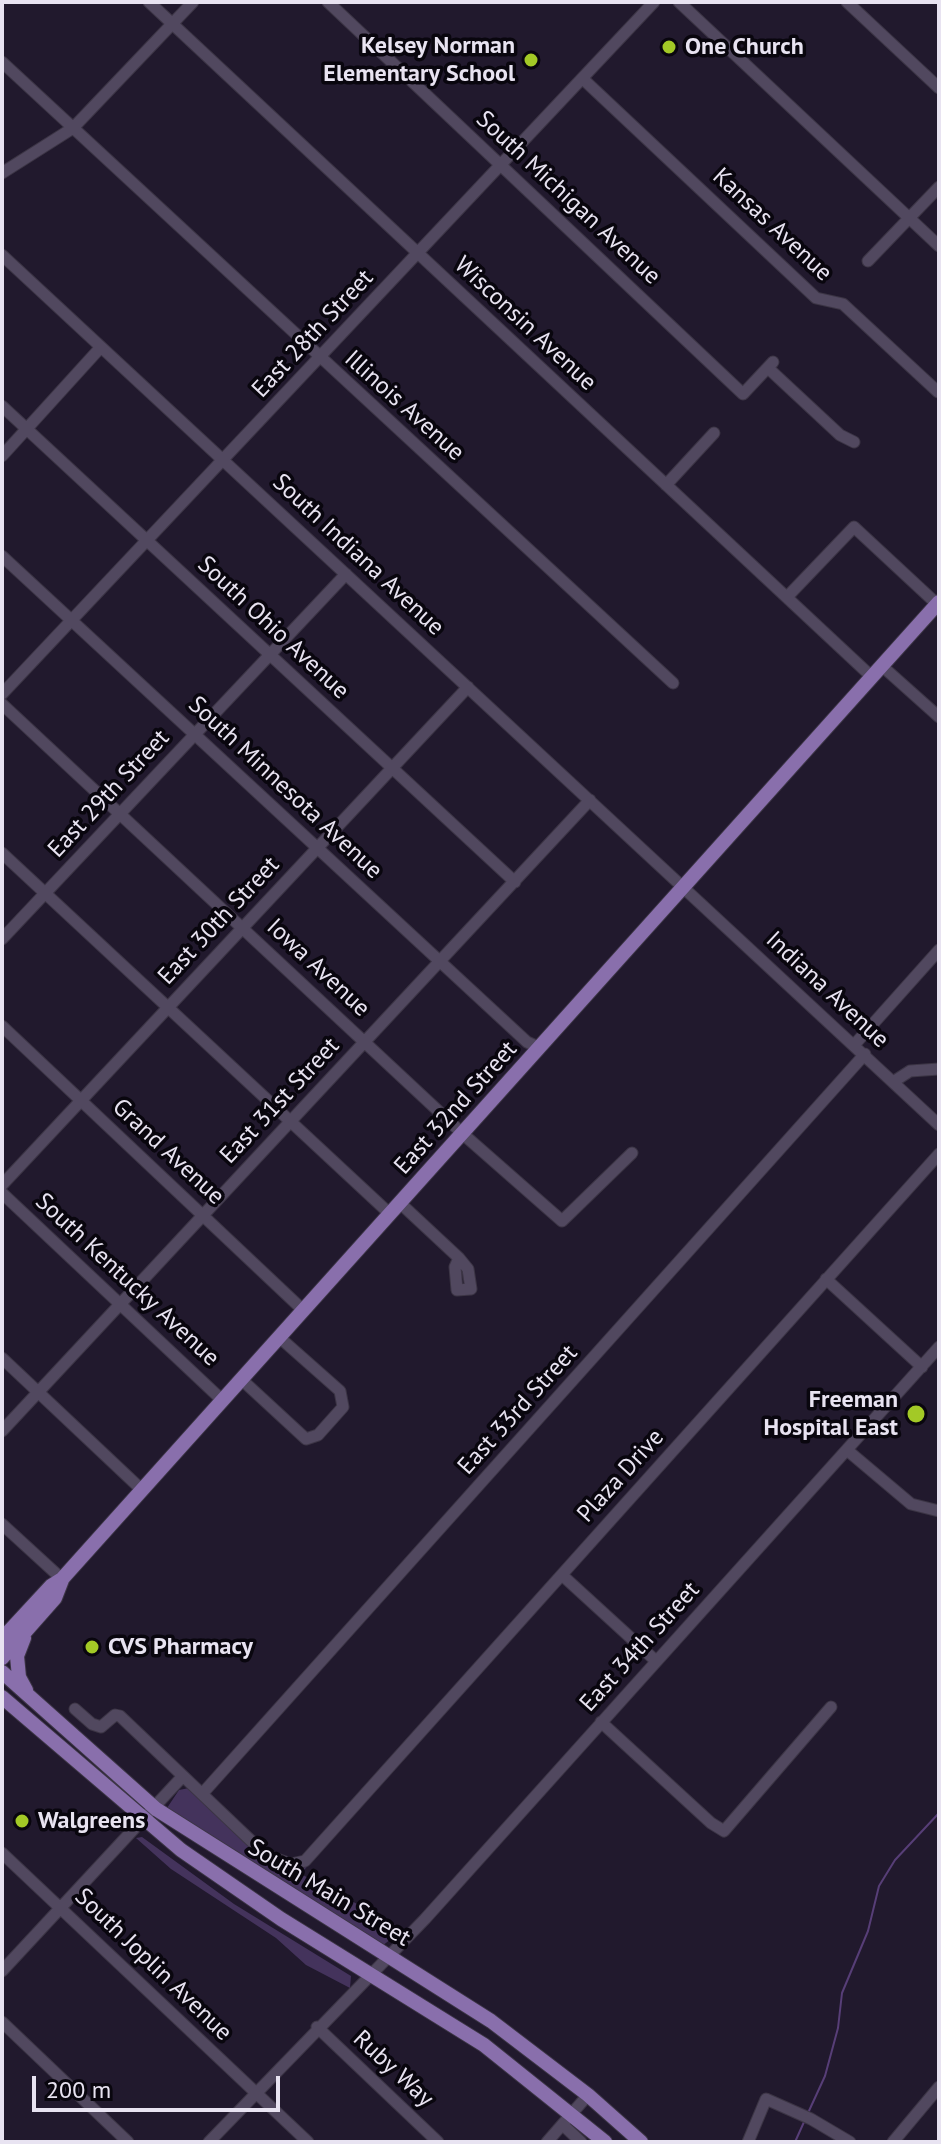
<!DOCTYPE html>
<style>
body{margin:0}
#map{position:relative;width:941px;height:2144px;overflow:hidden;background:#21192d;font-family:"PT Sans",sans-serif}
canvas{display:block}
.frame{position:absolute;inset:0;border:4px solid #e8e3f1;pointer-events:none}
.scale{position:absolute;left:32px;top:2076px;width:248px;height:36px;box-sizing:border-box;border:4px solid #e8e3f1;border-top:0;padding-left:10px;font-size:24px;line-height:28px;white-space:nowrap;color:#e8e3f1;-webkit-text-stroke:6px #09060e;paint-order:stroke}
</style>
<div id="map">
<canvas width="941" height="2144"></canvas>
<div class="frame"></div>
<div class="scale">200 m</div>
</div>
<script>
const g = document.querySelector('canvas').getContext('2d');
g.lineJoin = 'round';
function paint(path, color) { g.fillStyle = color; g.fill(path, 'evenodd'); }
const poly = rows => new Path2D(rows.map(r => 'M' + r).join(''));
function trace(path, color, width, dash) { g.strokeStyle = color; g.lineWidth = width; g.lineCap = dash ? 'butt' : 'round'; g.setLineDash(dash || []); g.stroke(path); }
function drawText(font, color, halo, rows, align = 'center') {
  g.font = font + ' "PT Sans",sans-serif'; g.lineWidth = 7; g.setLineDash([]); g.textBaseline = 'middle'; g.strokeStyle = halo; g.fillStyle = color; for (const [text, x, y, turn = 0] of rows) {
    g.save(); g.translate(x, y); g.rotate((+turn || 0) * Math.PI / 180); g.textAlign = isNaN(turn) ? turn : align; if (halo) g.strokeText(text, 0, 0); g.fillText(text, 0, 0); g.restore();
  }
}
paint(poly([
 [189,1788,254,1849,309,1864,301,1874,404,1929,382,1946,167,1808,179,1790],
 [142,1837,234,1904,351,1976,350,1988,306,1965,276,1938,171,1869,136,1838]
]), '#44335c');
trace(poly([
 [808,2113,825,2076,838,2028,842,1993,868,1931,879,1886,895,1860,939,1813],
 [795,2142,804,2122]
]), '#573e77', 2);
const minor = poly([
 [149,2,872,677],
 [328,2,743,394,773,362],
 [679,2,939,246],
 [847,2,939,88],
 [2,62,673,683],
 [583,79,816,298,843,304,938,392],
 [2,173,73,128,193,2],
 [2,255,939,1125],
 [868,261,939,187],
 [768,368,840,435,854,442],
 [2,406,515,882],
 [2,456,101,347],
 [666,485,714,433],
 [2,556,527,1042,540,1048],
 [787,597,854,527,939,606],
 [882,666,939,717],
 [2,694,654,2],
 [2,704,463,1134,562,1221,632,1153],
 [2,853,390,1214],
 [2,939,346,574],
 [2,1026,304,1311],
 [855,1044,939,950],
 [893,1082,910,1071,939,1069],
 [2,1185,468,687],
 [2,1193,222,1400],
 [400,1203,459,1258],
 [459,1258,468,1269,471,1289,457,1290,455,1267,459,1258],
 [826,1279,922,1367],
 [2,1358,142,1490],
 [241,1379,306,1439,318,1435,343,1407,340,1391,279,1337],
 [2,1431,590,800],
 [847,1450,911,1504,939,1511],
 [2,1524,62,1579],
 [562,1575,656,1661],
 [75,1709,92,1724,101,1727,115,1715,120,1716,266,1855,291,1864,305,1861,939,1154],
 [601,1722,711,1823,724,1831,831,1707],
 [202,1794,865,1054],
 [2,1853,308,2142],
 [2,1971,183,1776],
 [2,2022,128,2142],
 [317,2027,438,2142],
 [563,2125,581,2142],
 [209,2142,425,1919,939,1347],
 [547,2142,588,2095],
 [748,2142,766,2099,811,2119,850,2142],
 [893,2142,939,2087]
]);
const major = poly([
 [24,1638,17,1656,19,1677,26,1690],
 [2,1639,51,1586,62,1579,939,602],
 [2,1658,55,1598,62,1580],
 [2,1672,156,1809,491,2021,588,2095,641,2142],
 [2,1697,181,1850,281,1919,484,2045,605,2142]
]);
trace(minor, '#3c3545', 13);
trace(major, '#3c3545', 16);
trace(minor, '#51485f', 11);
trace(major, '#896fac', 14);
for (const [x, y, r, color] of [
 [669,47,8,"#a3c926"],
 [531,60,8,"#a3c926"],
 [916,1414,10,"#a3c926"],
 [92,1647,8,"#a3c926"],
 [22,1821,8,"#a3c926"]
]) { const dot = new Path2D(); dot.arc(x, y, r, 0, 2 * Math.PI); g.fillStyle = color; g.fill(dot); trace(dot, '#09060e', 3); }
drawText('bold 24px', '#e8e3f1', '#09060e', [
 ["Kelsey Norman",515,46,"right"],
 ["Elementary School",515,74,"right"],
 ["One Church",685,47],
 ["Freeman",898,1400,"right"],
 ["Hospital East",898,1428,"right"],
 ["CVS Pharmacy",108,1647],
 ["Walgreens",38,1821]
], 'left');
drawText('24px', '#e8e3f1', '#09060e', [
 ["South Michigan Avenue",568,198,43],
 ["Kansas Avenue",772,225,43],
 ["Wisconsin Avenue",525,324,43],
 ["East 28th Street",313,334,-47],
 ["Illinois Avenue",404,406,42],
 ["South Indiana Avenue",358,555,43],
 ["South Ohio Avenue",273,628,43],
 ["South Minnesota Avenue",285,788,43],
 ["East 29th Street",109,794,-47],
 ["East 30th Street",219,921,-47],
 ["Iowa Avenue",318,968,43],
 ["Indiana Avenue",827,990,43],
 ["East 31st Street",280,1101,-47],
 ["East 32nd Street",456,1108,-48],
 ["Grand Avenue",168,1152,43],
 ["South Kentucky Avenue",127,1280,43],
 ["East 33rd Street",518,1410,-48],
 ["Plaza Drive",621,1476,-48],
 ["East 34th Street",640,1647,-48],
 ["South Main Street",329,1893,31],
 ["South Joplin Avenue",153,1965,44],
 ["Ruby Way",393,2069,43]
]);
</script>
